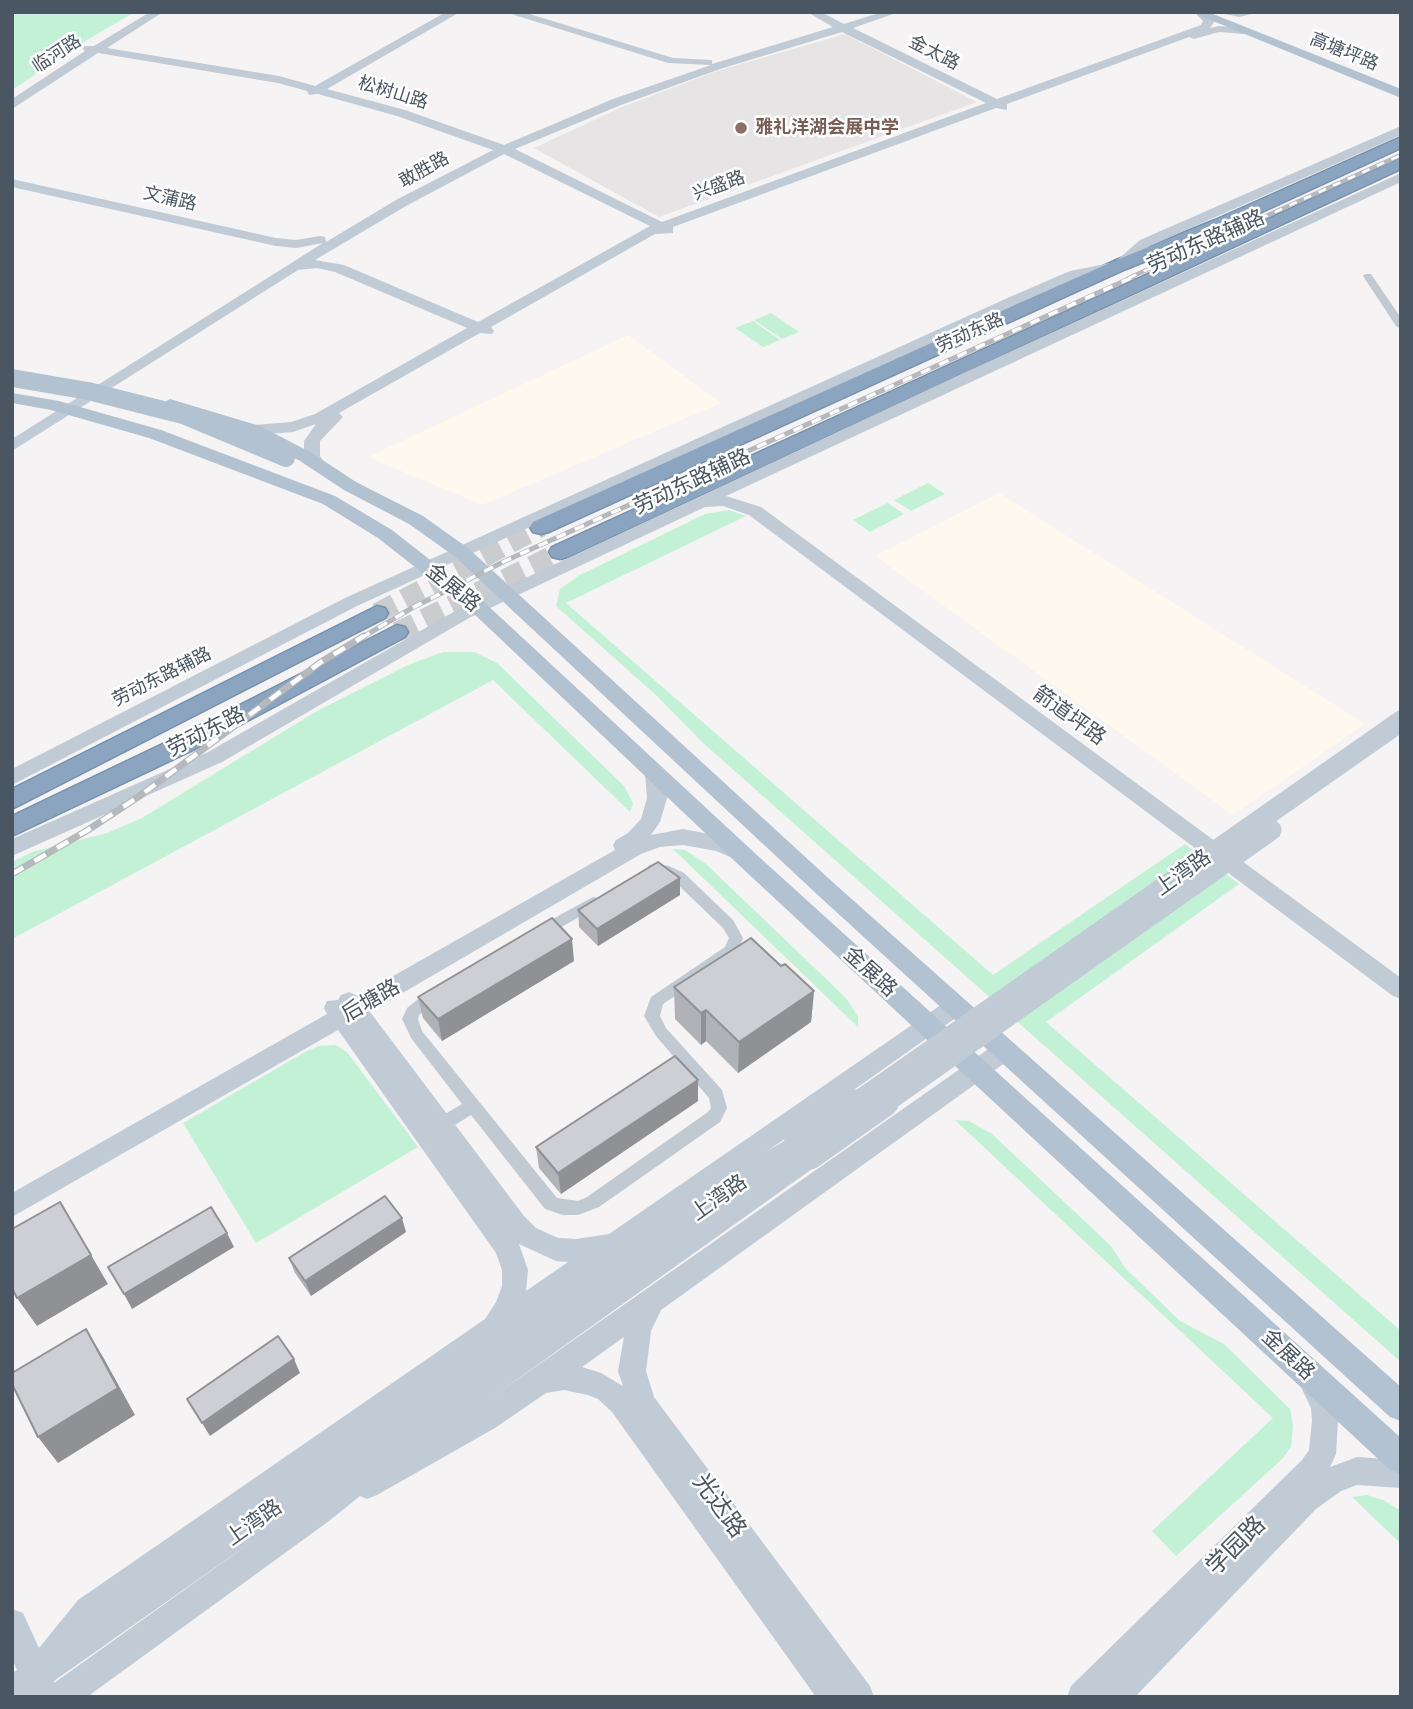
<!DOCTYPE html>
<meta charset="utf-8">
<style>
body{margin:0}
#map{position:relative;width:1413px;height:1709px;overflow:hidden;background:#f5f3f3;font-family:"IBM Plex Sans",sans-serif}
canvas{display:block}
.frame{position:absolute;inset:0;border:14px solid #4a5661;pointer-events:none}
</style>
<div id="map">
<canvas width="1413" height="1709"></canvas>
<div class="frame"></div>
</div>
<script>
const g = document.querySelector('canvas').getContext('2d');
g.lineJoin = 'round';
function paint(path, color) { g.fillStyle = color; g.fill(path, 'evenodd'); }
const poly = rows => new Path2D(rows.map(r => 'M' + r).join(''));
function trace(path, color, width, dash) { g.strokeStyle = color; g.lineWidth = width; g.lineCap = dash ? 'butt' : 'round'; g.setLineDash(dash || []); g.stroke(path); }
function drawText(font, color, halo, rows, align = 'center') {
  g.font = font + ' "IBM Plex Sans","Noto Sans SC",sans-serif'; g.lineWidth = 5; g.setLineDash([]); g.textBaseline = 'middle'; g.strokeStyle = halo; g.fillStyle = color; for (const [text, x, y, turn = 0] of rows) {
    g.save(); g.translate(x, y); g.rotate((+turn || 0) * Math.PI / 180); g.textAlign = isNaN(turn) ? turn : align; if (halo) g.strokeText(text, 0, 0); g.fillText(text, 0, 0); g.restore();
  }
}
paint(poly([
 [628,335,721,403,482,505,368,457],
 [999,493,1365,724,1233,815,875,556]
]), '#fdf9ef');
paint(poly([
 [845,34,977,102,659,217,534,148,622,107,717,71]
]), '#e6e4e5');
paint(poly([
 [12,12,135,12,87,40,12,90],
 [771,313,799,332,782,339,754,320],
 [753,321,780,340,763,347,735,328],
 [928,483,945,494,911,511,894,500],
 [888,503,904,514,870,532,853,520],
 [729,510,746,516,566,603,993,975,1185,844,1239,884,1046,1022,1401,1331,1401,1362,702,742,657,696,556,606,560,589,578,576,705,514],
 [443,652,474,652,497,663,624,786,633,803,630,812,493,680,12,939,12,862,32,852,107,833,142,818,317,711,408,665],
 [673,849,685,850,706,864,846,998,858,1017,858,1027],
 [336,1045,347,1052,418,1147,256,1243,183,1123,305,1052,319,1046],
 [955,1120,969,1121,992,1134,1111,1246,1126,1269,1180,1321,1224,1344,1290,1409,1293,1426,1291,1447,1282,1459,1176,1556,1152,1531,1273,1418],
 [1367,1495,1383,1500,1401,1511,1401,1544,1352,1497]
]), '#c3f1d5');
trace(poly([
 [377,613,541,527],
 [397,632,560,552]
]), '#caccce', 20, [20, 10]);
const highway = poly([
 [1401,137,1401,148,1227,228,1126,269,549,532,541,534,533,532,530,527,533,522,1114,261,1215,220,1401,137],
 [1401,158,1401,169,568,557,560,559,552,557,549,552,552,547,1401,158],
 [377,606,385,608,388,613,385,618,12,809,12,789,377,606],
 [397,625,405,627,408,632,405,637,191,751,12,836,12,816,173,739,397,625]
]);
trace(highway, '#7690ad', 3);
paint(poly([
 [1365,274,1371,274,1401,318,1401,329,1396,326,1363,276,1365,274],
 [654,864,669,866,684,873,733,920,743,938,736,955,663,1004,660,1016,666,1028,722,1090,727,1108,720,1122,599,1207,578,1215,563,1215,545,1209,471,1115,447,1130,441,1132,435,1130,433,1125,435,1120,462,1104,411,1038,402,1019,407,1008,431,989,436,987,441,989,444,993,441,997,419,1015,418,1019,422,1031,557,1198,578,1201,587,1197,708,1112,711,1108,709,1098,656,1036,644,1016,651,997,725,947,729,938,723,928,674,881,649,873,647,869,649,865,654,864],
 [593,897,598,898,600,902,598,906,546,936,536,936,534,932,536,928,593,897]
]), '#c1cad2');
paint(poly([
 [150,12,163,12,107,48,279,76,315,86,446,12,460,12,327,89,405,110,504,145,613,99,711,65,668,63,505,12,523,12,673,58,712,60,712,64,833,27,807,12,821,12,844,24,882,12,899,12,853,28,997,99,1201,25,1203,21,1197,15,1199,13,1207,13,1215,21,1210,28,1219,26,1244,28,1250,31,1244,34,1219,32,1194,39,1189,37,1007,104,1007,110,996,108,673,227,673,233,655,234,491,327,494,331,492,334,480,333,339,413,343,417,320,441,320,456,326,465,324,468,312,468,304,456,304,441,316,424,293,432,254,435,246,430,254,425,291,422,315,414,467,328,335,272,317,268,298,270,12,451,12,439,323,243,296,248,276,246,12,187,12,179,276,238,296,240,320,236,325,237,326,242,396,200,493,150,397,116,318,94,309,95,307,91,278,83,98,53,12,109,12,99,85,51,82,48,84,46,94,46,150,12],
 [842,32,986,103,662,222,515,149,621,105,720,69,842,32],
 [504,154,650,226,478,322,344,265,315,260,406,206,504,154],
 [1215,12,1260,12,1239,17,1215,12],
 [1401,126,1401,135,1150,246,1125,268,1079,277,1022,302,357,606,12,785,12,769,345,598,1012,296,1070,271,1115,262,1140,240,1401,126],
 [1401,173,1401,182,726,496,761,507,1401,978,1401,999,1393,996,749,515,723,506,705,507,469,618,222,762,12,856,12,839,208,752,457,610,959,375,1401,173],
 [655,767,662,769,665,774,667,798,660,822,651,835,683,829,720,836,747,847,750,853,747,859,740,861,716,851,683,845,660,847,641,854,370,1012,524,1216,536,1228,558,1238,576,1239,609,1234,948,1000,956,997,964,1000,967,1006,964,1012,766,1152,797,1133,806,1137,808,1146,819,1148,822,1156,819,1164,491,1398,997,1043,1005,1040,1013,1043,1017,1050,1013,1057,661,1310,651,1331,646,1371,654,1397,870,1686,874,1697,816,1697,612,1412,598,1399,588,1395,564,1390,546,1393,495,1428,377,1495,367,1499,360,1496,329,1521,87,1697,12,1697,12,1673,17,1670,12,1659,12,1609,23,1613,39,1648,78,1600,485,1319,496,1302,502,1286,502,1270,496,1253,338,1030,12,1217,12,1193,327,1014,324,1008,327,1001,338,1000,341,995,349,992,358,996,615,850,613,845,616,840,628,833,641,819,647,798,645,774,648,769,655,767],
 [519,1244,556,1261,568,1262,526,1291,528,1270,519,1244],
 [624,1337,618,1371,623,1386,601,1373,582,1367,624,1337],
 [257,1538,54,1683,54,1681,257,1538],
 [1314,1372,1324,1376,1339,1406,1336,1454,1330,1467,1357,1457,1401,1460,1401,1488,1357,1485,1341,1491,1316,1509,1135,1697,1067,1697,1071,1686,1302,1460,1309,1450,1312,1421,1311,1408,1300,1385,1304,1376,1314,1372]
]), '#c1cbd6');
paint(poly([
 [1191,12,1208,12,1401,89,1401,98,1191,12],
 [12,393,59,401,161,430,335,496,392,530,485,603,758,856,1401,1438,1401,1474,1390,1470,742,868,471,611,378,538,323,504,149,438,51,410,12,403,12,393],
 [170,399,260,426,312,453,356,482,423,516,468,548,837,886,1401,1387,1401,1421,1390,1417,821,898,454,556,409,524,344,490,300,461,248,434,164,408,161,404,170,399]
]), '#b3c2d1');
paint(highway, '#8ba5c1');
const railFar2 = poly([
 [1129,278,1401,155]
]);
const railFar1 = poly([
 [361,638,412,608,505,561,1133,277]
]);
const rail = poly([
 [12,874,88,830,141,795,321,662,364,636]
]);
trace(railFar2, '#b5b8bd', 4.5);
trace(railFar1, '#b5b8bd', 5);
trace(rail, '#b5b8bd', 7);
trace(railFar2, '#fff', 2.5, [8]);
trace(railFar1, '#fff', 3.5, [10]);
trace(rail, '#fff', 4.5, [13]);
trace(poly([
 [853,1105,1401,721],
 [882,1105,1271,830]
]), '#c1cbd6', 21);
trace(poly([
 [797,1144,856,1103],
 [810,1156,885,1103]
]), '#c1cbd6', 27);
trace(poly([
 [12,378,88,391,183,415,286,458]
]), '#b3c2d1', 18);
paint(poly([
 [680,878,680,895,598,946,579,927,578,910],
 [574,961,442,1041,423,1018,418,997],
 [674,987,814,991,811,1022,738,1073,706,1041,701,1045,675,1019],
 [698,1101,561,1194,539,1168,536,1147],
 [406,1232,311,1296,295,1273,289,1258]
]), '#b0b2b7');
paint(poly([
 [680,878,680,895,598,946,597,929],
 [572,939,574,961,442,1041,438,1019],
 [814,991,811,1022,738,1073,739,1042],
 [706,1010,706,1041,701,1045,701,1013],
 [698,1080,698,1101,561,1194,558,1173],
 [60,1202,108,1284,37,1326,17,1298],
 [402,1218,406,1232,311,1296,305,1281],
 [227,1233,234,1247,132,1309,124,1294],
 [86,1329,103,1357,135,1415,58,1463,38,1437],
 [294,1359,300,1373,210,1436,202,1423]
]), '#909195');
const building = poly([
 [658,862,680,878,597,929,578,910,658,862],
 [552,918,572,939,438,1019,418,997,552,918],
 [751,938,781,966,785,964,814,991,739,1042,706,1010,701,1013,674,987,751,938],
 [675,1056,698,1080,558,1173,536,1147,675,1056],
 [385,1196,402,1218,305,1281,289,1258,385,1196],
 [60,1202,91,1255,17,1298,12,1288,12,1229,60,1202],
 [211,1207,227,1233,124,1294,108,1267,211,1207],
 [86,1329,118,1388,38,1437,12,1384,12,1373,86,1329],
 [278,1336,294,1359,202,1423,187,1399,278,1336]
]);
paint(building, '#cdcfd5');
trace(building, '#909195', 2);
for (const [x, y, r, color] of [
 [741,128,7,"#8d6e63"]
]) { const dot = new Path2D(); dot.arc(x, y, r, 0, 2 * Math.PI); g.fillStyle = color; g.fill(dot); trace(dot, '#fff', 2.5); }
drawText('18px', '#4a5661', '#fff', [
 ["高塘坪路",1344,52,22],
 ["金太路",934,53,27],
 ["临河路",57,54,-33],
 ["松树山路",393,93,17],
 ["敢胜路",424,170,-29],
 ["兴盛路",719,186,-20],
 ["文蒲路",170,199,13],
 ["劳动东路",970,333,-24],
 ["劳动东路辅路",162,677,-27]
]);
drawText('bold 18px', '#785e54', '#fff', [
 ["雅礼洋湖会展中学",755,128]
], 'left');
drawText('21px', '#4a5661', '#fff', [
 ["劳动东路辅路",1206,242,-24],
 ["劳动东路辅路",692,482,-25],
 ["金展路",453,588,39],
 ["箭道坪路",1069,716,36],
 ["劳动东路",206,732,-27],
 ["上湾路",1183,873,-35],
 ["金展路",870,972,42],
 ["后塘路",371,1001,-30],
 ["上湾路",719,1198,-35],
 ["金展路",1288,1355,43],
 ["上湾路",254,1523,-35]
]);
drawText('24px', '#4a5661', '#fff', [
 ["光达路",719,1506,54],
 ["学园路",1236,1546,-45]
]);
</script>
